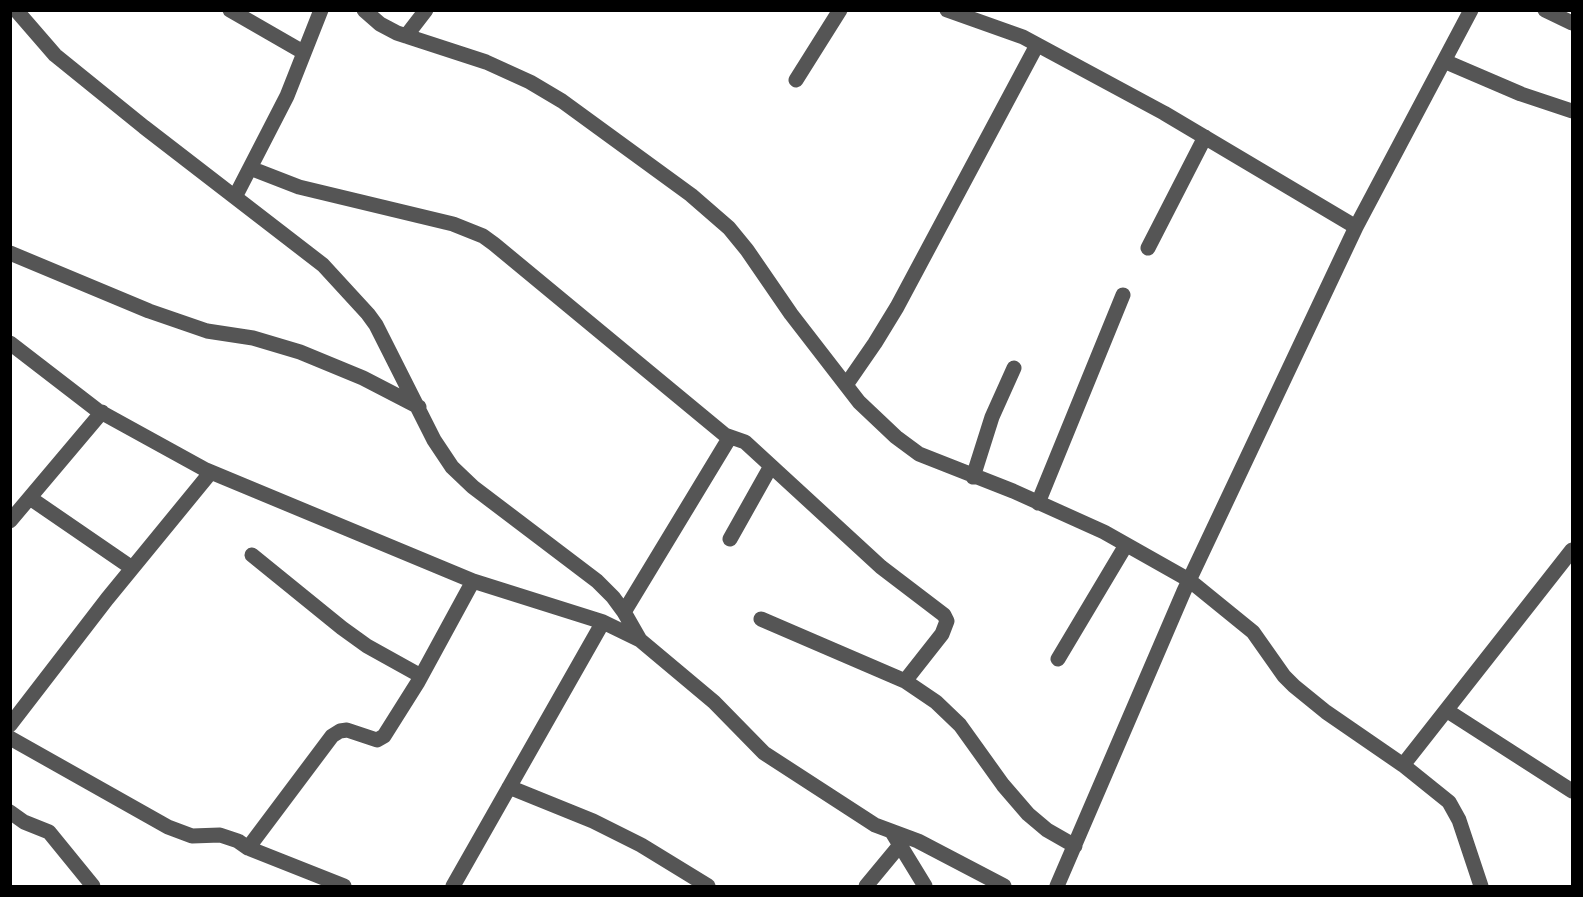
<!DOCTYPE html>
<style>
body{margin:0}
#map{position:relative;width:1583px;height:897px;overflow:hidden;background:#fff;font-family:"Open Sans",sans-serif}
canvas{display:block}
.frame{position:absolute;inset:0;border:12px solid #000;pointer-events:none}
</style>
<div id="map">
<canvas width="1583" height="897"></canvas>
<div class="frame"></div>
</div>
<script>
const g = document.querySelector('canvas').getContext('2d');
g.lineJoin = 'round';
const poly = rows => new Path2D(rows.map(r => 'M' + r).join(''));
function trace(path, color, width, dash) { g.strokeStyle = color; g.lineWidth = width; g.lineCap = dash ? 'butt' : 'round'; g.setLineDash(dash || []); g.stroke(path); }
trace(poly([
 [16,10,55,55,144,127,323,265,368,314,376,325,434,440,452,467,473,487,597,581,613,597,624,612,640,640],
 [230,10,303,52],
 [364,10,380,24,397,33,486,62,530,82,562,101,691,195,729,228,747,250,791,314,859,402,896,437,919,454,1013,491,1104,532,1189,580,1253,632,1284,676,1294,686,1326,712,1403,765,1449,802,1459,820,1481,886],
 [947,10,1023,37,1164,113,1356,227],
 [1545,10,1572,23],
 [406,36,426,10],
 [1444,61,1521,94,1572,111],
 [796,80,840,10],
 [250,168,299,187,453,224,483,236,494,244,725,435,745,442,881,567,944,615,947,621,942,634,905,681],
 [235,197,287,96,321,10],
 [1148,248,1205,137],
 [10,253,149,311,207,331,253,338,300,352,363,378,419,407],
 [10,343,97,410,206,470,473,581,603,622,640,640,714,702,764,753,875,825,918,841,1004,886],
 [846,385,875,343,897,307,1037,45],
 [973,477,992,417,1014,368],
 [30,498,132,568],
 [1038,503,1123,295],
 [10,521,102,412],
 [730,539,771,466],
 [252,555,342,628,367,646,421,676],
 [624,612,730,437],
 [761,619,905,681,936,702,960,725,1003,785,1028,814,1047,830,1075,846],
 [1058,659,1126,545],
 [1446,710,1572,791],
 [10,725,107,599,211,472],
 [10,738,168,827,192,836,220,835,238,841,248,848,344,886],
 [1403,765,1572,550],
 [509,787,593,821,641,845,708,886],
 [10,812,24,822,49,832,93,886],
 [892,832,925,886],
 [248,848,332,736,340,731,347,730,377,740,384,736,418,682,473,581],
 [453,886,603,622],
 [866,886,900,845],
 [1057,886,1184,591,1356,227,1471,10]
]), '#555', 15);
</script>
